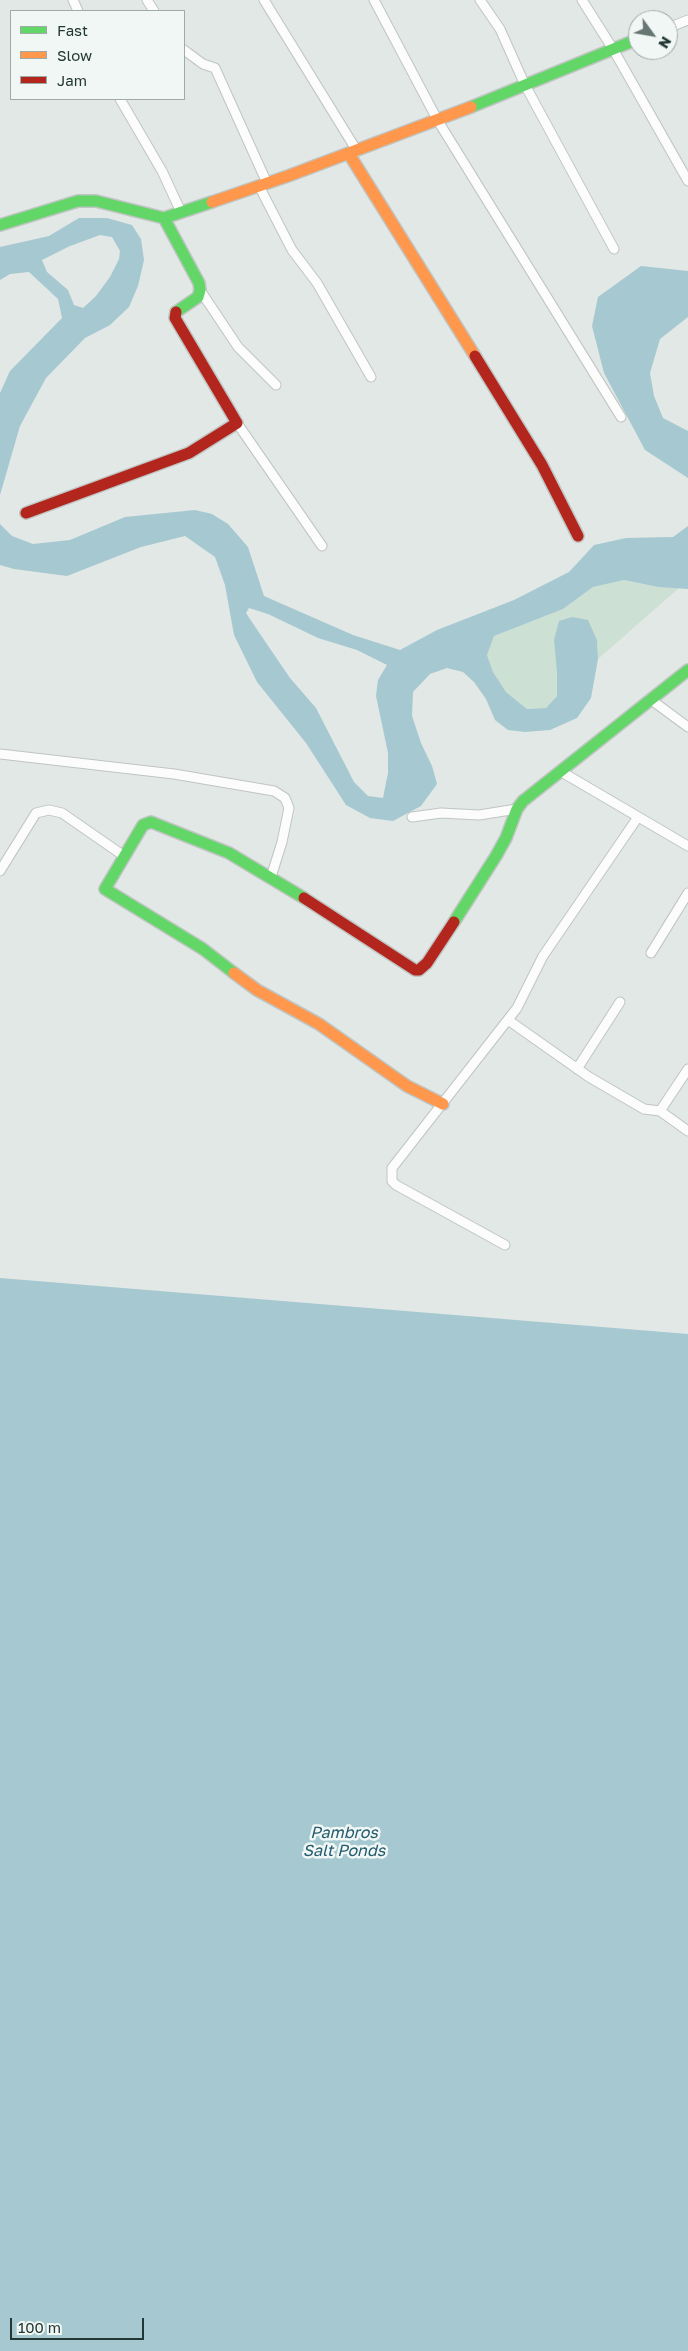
<!DOCTYPE html>
<style>
body{margin:0}
#map{position:relative;width:688px;height:2351px;overflow:hidden;background:#e2e8e5;font-family:"Golos Text",sans-serif}
canvas{display:block}
.legend{position:absolute;left:10px;top:10px;width:175px;height:90px;box-sizing:border-box;background:#f0f7f4;border:1px solid #9eaba7;margin:0;padding:6px 9px;list-style:none;font-size:15px;color:#233834}
.legend li{display:flex;align-items:center;gap:10px;height:25px}
.legend b{width:25px;border:1px solid #9eaba7}
.north{position:absolute;left:628px;top:10px;width:50px;height:50px;box-sizing:border-box;background:#f0f7f4;border:1px solid #9eaba7;border-radius:50%;rotate:122deg;font-size:14px;font-weight:700;line-height:20px;text-align:center;color:#233834}
.north::after{content:'';display:block;margin:auto;width:18px;height:22px;background:#667672;clip-path:polygon(50% 0,100% 100%,50% 72%,0 100%)}
.scale{position:absolute;left:10px;top:2318px;width:134px;height:22px;box-sizing:border-box;border:2px solid #233834;border-top:0;padding-left:6px;font-size:15px;line-height:18px;white-space:nowrap;color:#233834;-webkit-text-stroke:4px #f0f7f4;paint-order:stroke}
</style>
<div id="map">
<canvas width="688" height="2351"></canvas>
<ul class="legend">
<li><b style="height:6px;background:#63d668"></b>Fast</li>
<li><b style="height:6px;background:#ff974d"></b>Slow</li>
<li><b style="height:6px;background:#b3261e"></b>Jam</li>
</ul>
<div class="north">N</div>
<div class="scale">100 m</div>
</div>
<script>
const g = document.querySelector('canvas').getContext('2d');
g.lineJoin = 'round';
function paint(path, color) { g.fillStyle = color; g.fill(path, 'evenodd'); }
const poly = rows => new Path2D(rows.map(r => 'M' + r).join(''));
function trace(path, color, width, dash) { g.strokeStyle = color; g.lineWidth = width; g.lineCap = dash ? 'butt' : 'round'; g.setLineDash(dash || []); g.stroke(path); }
function drawText(font, color, halo, rows, align = 'center') {
  g.font = font + ' "Golos Text",sans-serif'; g.lineWidth = 5; g.setLineDash([]); g.textBaseline = 'middle'; g.strokeStyle = halo; g.fillStyle = color; for (const [text, x, y, turn = 0] of rows) {
    g.save(); g.translate(x, y); g.rotate((+turn || 0) * Math.PI / 180); g.textAlign = isNaN(turn) ? turn : align; if (halo) g.strokeText(text, 0, 0); g.fillText(text, 0, 0); g.restore();
  }
}
paint(poly([
 [624,580,658,587,679,588,598,659,597,640,557,672,557,696,546,708,527,709,506,692,493,672,487,655,493,636,563,609,593,587]
]), '#cde0d4');
paint(poly([
 [79,218,107,218,132,225,141,239,144,260,138,286,129,307,110,325,85,338,46,378,20,426,0,495,0,393,10,371,62,318,58,299,29,272,10,274,0,280,0,247,49,236],
 [100,235,112,237,120,251,119,259,110,277,96,296,83,308,74,305,68,290,47,272,42,260,70,246],
 [641,266,688,271,688,317,660,339,650,373,654,396,663,418,688,431,688,478,645,450,604,373,592,326,598,297],
 [195,510,212,514,228,524,248,547,264,596,353,635,400,650,437,630,514,600,569,572,594,545,626,538,673,537,688,526,688,589,658,587,624,580,593,587,563,609,494,636,487,655,493,672,506,692,527,709,546,708,557,696,557,672,554,640,559,621,572,617,588,620,597,640,598,659,591,698,577,718,550,730,525,732,508,730,495,720,486,699,474,682,463,672,447,668,430,674,413,692,412,716,421,743,432,766,437,784,421,806,393,821,370,818,346,805,306,743,257,682,234,635,225,585,215,557,185,536,141,547,67,576,14,569,0,565,0,524,12,536,33,544,70,540,125,517],
 [249,608,268,614,318,638,357,650,387,665,378,680,376,696,388,753,388,773,383,798,368,796,354,782,316,708,290,678,258,631,246,613],
 [0,1278,688,1334,688,2351,0,2351]
]), '#a6c8d1');
const street = poly([
 [73,0,78,11],
 [147,0,154,11],
 [264,0,357,151],
 [374,0,438,121,621,417],
 [480,0,500,29,525,85,614,249],
 [582,0,613,49,688,181],
 [668,28,688,20],
 [184,50,203,64,215,68,267,183],
 [120,99,162,171,181,212],
 [259,186,292,250,317,283,371,377],
 [200,290,238,347,276,385],
 [237,423,322,546],
 [650,699,688,727],
 [0,754,174,774,274,791,285,798,289,808,282,842,271,877],
 [560,771,688,846],
 [412,817,441,813,479,815,517,809],
 [0,871,36,813,49,810,62,813,124,856],
 [651,953,688,893],
 [508,1020,589,1077,644,1109,660,1111,688,1131],
 [577,1069,620,1002],
 [660,1111,688,1069],
 [505,1245,396,1185,392,1181,392,1168,517,1008,543,956,638,817]
]);
const fast = poly([
 [471,107,638,39],
 [164,218,199,283,200,290,198,297,176,312],
 [0,225,78,201,96,201,164,218,212,202],
 [454,922,496,856,506,838,517,809,523,801,688,670],
 [234,973,203,949,105,889,143,825,151,822,229,853,304,898]
]);
const slow = poly([
 [349,154,475,356],
 [212,202,288,176,471,107],
 [234,973,257,990,319,1024,407,1086,443,1104]
]);
const jam = poly([
 [475,356,542,465,578,536],
 [26,513,189,453,237,423,175,318,176,312],
 [304,898,415,970,419,970,427,963,454,922]
]);
trace(street, '#bfc5c2', 11);
trace(fast, '#bfc5c3', 14);
trace(slow, '#bfc5c3', 14);
trace(jam, '#bfc5c3', 14);
trace(street, '#fbfcfb', 9);
trace(fast, '#63d668', 11);
trace(slow, '#ff974d', 11);
trace(jam, '#b3261e', 11);
drawText('italic 16px', '#235b6e', '#f0f7f4', [
 ["Pambros",344,1833],
 ["Salt Ponds",344,1851]
]);
</script>
